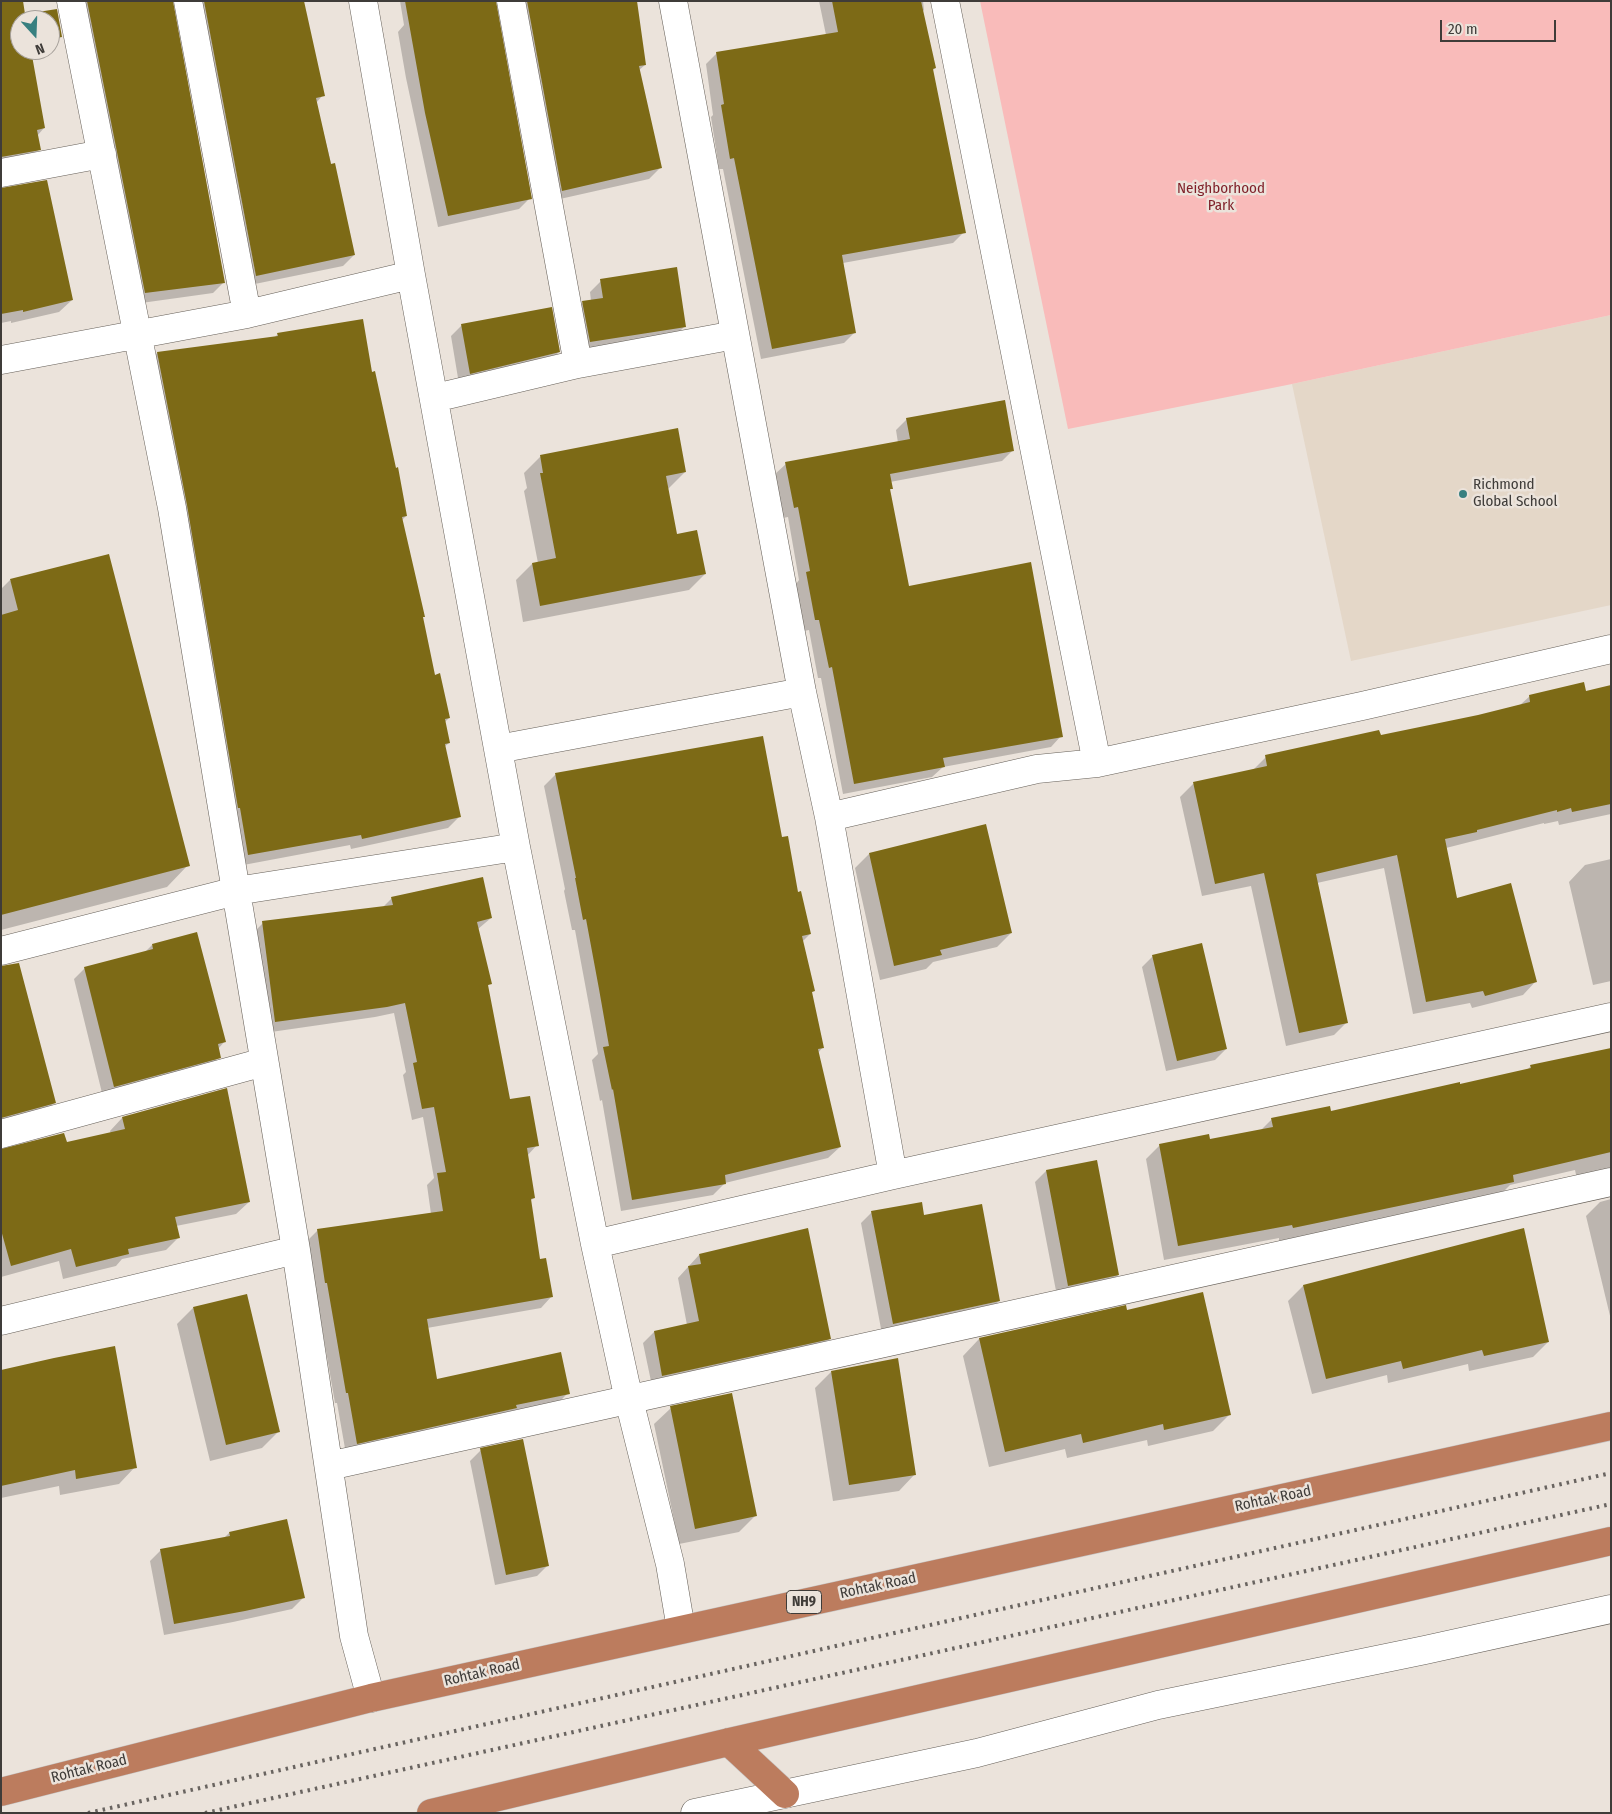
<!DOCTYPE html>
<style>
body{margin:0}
#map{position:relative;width:1612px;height:1814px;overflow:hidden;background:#ebe3db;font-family:"Fira Sans Condensed",sans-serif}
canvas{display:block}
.frame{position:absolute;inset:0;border:2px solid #3f3c39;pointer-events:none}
.north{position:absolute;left:10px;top:10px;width:50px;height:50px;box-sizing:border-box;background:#ebe3db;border:1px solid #a6a09a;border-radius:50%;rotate:160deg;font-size:14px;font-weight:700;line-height:20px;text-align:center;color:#3f3c39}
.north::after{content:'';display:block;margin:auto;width:18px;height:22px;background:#388080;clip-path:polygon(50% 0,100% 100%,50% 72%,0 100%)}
.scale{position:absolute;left:1440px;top:20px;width:116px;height:22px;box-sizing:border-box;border:2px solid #3f3c39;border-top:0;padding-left:6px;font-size:15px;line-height:18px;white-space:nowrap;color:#3f3c39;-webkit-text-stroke:4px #ebe3db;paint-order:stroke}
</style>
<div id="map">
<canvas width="1612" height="1814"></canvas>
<div class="frame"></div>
<div class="north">N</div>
<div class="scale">20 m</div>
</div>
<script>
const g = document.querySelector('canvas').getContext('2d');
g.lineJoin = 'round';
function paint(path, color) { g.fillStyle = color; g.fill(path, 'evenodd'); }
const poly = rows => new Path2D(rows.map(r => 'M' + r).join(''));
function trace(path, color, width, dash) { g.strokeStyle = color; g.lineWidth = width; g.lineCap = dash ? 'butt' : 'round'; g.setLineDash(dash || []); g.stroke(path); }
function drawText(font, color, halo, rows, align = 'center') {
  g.font = font + ' "Fira Sans Condensed",sans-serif'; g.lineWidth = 5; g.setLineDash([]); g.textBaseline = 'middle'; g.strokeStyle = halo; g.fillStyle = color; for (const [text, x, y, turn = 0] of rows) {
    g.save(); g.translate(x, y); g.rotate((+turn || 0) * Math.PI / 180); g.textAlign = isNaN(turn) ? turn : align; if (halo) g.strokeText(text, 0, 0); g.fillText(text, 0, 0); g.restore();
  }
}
paint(poly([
 [1611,315,1611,605,1351,661,1292,384]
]), '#e4d7c8');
paint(poly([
 [980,1,1611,1,1611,315,1292,384,1068,429]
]), '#f9bbba');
paint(poly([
 [72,1,172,1,224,282,213,293,134,304],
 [188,1,303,1,323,95,316,103,354,255,343,266,245,286],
 [400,1,495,1,530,198,519,209,438,227,406,78,398,32,404,25],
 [511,1,635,1,645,65,638,71,660,168,649,179,551,201],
 [819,1,923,1,924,10,922,12,935,68,932,71,964,232,953,243,843,263,855,332,844,343,761,359,723,169,719,169,711,117,713,115,706,64,717,53,826,35],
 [56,10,61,36,50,47,50,20,20,20,20,50,40,50,30,52,44,128,37,136,39,149,27,161,1,166,1,19],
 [1,189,72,300,59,312,11,323,11,321,1,323],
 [601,281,685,326,674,337,579,352,572,313,583,303,591,301,590,292],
 [462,325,559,352,548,363,459,384,451,336],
 [278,334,371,373,406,516,401,521,434,676,449,718,445,722,449,743,444,747,459,817,448,828,351,849,350,845,238,866,146,364,157,353,275,337],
 [907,419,1013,450,1002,461,890,482,892,488,889,491,908,588,1061,736,1051,747,943,767,932,777,843,794,821,678,818,678,809,630,804,631,796,584,799,580,788,517,783,518,775,474,786,464,898,443,896,430],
 [677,430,685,472,668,489,676,535,705,574,689,590,523,622,516,580,532,564,538,563,524,491,527,488,524,473,540,457],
 [10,580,188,865,167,887,1,930,1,589],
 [1611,686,1611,814,1559,825,1558,821,1544,824,1544,823,1446,848,1456,899,1536,981,1523,995,1472,1008,1470,1003,1413,1014,1384,868,1317,883,1347,1022,1334,1035,1286,1046,1251,886,1202,896,1180,797,1193,784,1253,770,1266,757,1380,737,1478,716,1520,705,1530,696,1586,692],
 [762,737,781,838,810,934,802,942,813,991,811,993,823,1047,818,1053,840,1147,828,1158,725,1183,713,1195,621,1211,602,1100,600,1101,592,1060,598,1054,575,930,572,930,564,891,565,889,544,786,555,775],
 [869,854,1011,933,997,947,933,962,926,969,880,980,855,868],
 [1611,859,1611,981,1593,985,1569,882,1585,865],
 [392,898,491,918,478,929,490,983,487,987,509,1101,537,1145,527,1156,534,1198,530,1201,539,1260,551,1297,541,1308,427,1328,436,1381,568,1393,557,1404,346,1454,337,1403,335,1403,307,1241,318,1230,431,1214,427,1185,434,1178,423,1117,412,1120,403,1075,406,1072,394,1013,375,1017,264,1033,252,934,263,923,383,907],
 [152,945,225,1041,218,1049,219,1057,208,1068,103,1097,74,979,85,968,145,952],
 [1153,956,1226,1049,1215,1060,1166,1071,1142,967],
 [1,988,55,1102,44,1113,1,1125],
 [1611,1050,1611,1189,1578,1184,1575,1170,1510,1185,1499,1196,1279,1241,1279,1238,1164,1260,1146,1159,1160,1145,1209,1141,1260,1131,1272,1119,1330,1113,1460,1086,1527,1070,1531,1066],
 [122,1118,249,1202,236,1214,176,1226,178,1238,166,1250,122,1259,116,1266,63,1279,59,1261,1,1277,1,1156,111,1134,110,1131],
 [1096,1161,1118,1275,1107,1286,1057,1296,1035,1182,1046,1171],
 [1611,1199,1611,1320,1586,1216,1600,1202],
 [872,1212,999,1301,988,1312,882,1334,861,1223],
 [699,1255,830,1338,819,1349,652,1386,643,1343,654,1332,687,1325,678,1278],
 [1303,1286,1548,1342,1533,1357,1469,1371,1468,1364,1388,1383,1387,1375,1312,1394,1288,1301],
 [193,1308,278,1432,262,1448,210,1461,177,1324],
 [1126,1311,1230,1414,1213,1431,1148,1446,1147,1440,1067,1458,1065,1449,989,1467,963,1356,979,1339],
 [1,1370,135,1467,119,1484,60,1495,59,1486,1,1498],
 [831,1372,915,1474,899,1491,833,1501,815,1388],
 [671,1408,755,1516,739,1532,679,1544,654,1424],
 [481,1450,548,1565,537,1576,495,1585,470,1461],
 [229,1533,303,1598,292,1609,233,1622,164,1635,150,1561,161,1550,224,1538]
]), '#0003');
paint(poly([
 [1,1,23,1,25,14,57,9,62,37,50,39,50,20,20,20,20,50,31,50,45,128,37,130,41,150,1,157],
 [87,1,173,1,225,283,145,293],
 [204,1,304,1,325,96,316,98,331,164,335,163,355,255,256,276],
 [405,1,496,1,532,199,448,216,425,113],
 [527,1,637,1,646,65,639,66,662,168,562,191],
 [832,1,921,1,936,68,933,69,966,233,842,255,856,333,772,349,734,158,730,159,721,105,724,104,716,52,838,32],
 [47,180,73,300,23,312,23,310,1,314,1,188],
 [677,267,686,327,590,342,582,301,603,298,600,279],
 [552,307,560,352,470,374,461,324],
 [363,319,372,372,375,371,396,468,398,467,407,516,402,517,425,617,423,617,435,675,440,673,450,718,445,719,450,743,445,744,461,817,362,839,361,835,248,855,240,808,238,808,187,505,157,352,278,336,277,333],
 [1005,400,1014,451,890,474,893,489,890,489,909,586,1031,562,1063,737,943,758,945,767,854,784,832,667,829,668,819,620,815,620,806,572,810,571,798,507,794,508,785,462,910,439,906,418],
 [678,428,686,472,666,476,677,534,697,530,706,574,540,606,532,563,556,558,540,473,543,473,540,455],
 [109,554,190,866,1,915,1,615,18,610,10,579],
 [1584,682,1586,691,1611,685,1611,804,1572,812,1571,808,1557,812,1557,810,1477,830,1477,832,1445,839,1457,898,1511,883,1537,982,1485,996,1483,991,1426,1002,1397,855,1316,874,1348,1023,1299,1033,1264,873,1215,884,1193,782,1267,766,1265,755,1379,730,1381,735,1478,715,1530,702,1529,695],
 [763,736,782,837,788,836,798,892,801,891,811,934,802,936,815,991,812,992,824,1048,818,1049,841,1147,725,1175,726,1184,632,1200,613,1089,612,1090,603,1047,609,1046,599,989,586,919,583,920,575,878,576,878,555,773],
 [986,824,1012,933,940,950,942,955,894,966,869,853],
 [483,877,492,918,477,922,492,984,488,985,510,1099,530,1096,539,1146,527,1148,535,1198,531,1199,540,1259,546,1258,553,1297,427,1319,437,1379,561,1352,570,1394,516,1405,517,1408,357,1444,348,1393,346,1393,327,1283,325,1283,317,1229,443,1211,437,1173,446,1172,434,1107,422,1109,413,1063,417,1062,405,1003,387,1007,275,1022,262,921,393,905,391,897],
 [197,932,226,1042,218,1044,221,1058,114,1087,84,967,153,949,152,944],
 [1202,943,1227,1049,1177,1061,1152,955],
 [19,963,56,1103,1,1118,1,966],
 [1611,1048,1611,1152,1513,1175,1514,1182,1293,1228,1292,1225,1178,1246,1159,1144,1209,1134,1210,1139,1273,1127,1271,1118,1330,1106,1331,1111,1460,1082,1460,1084,1531,1068,1530,1065],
 [227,1088,250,1202,175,1217,180,1238,128,1249,129,1254,76,1267,71,1249,11,1266,1,1230,1,1149,64,1133,67,1142,125,1129,122,1117],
 [1097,1160,1119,1275,1068,1286,1046,1170],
 [922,1202,924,1215,982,1204,1000,1301,893,1324,871,1211],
 [808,1228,831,1339,662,1376,654,1331,699,1321,688,1266,701,1264,699,1254],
 [1524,1228,1549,1342,1484,1356,1482,1350,1403,1369,1401,1361,1326,1379,1303,1285],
 [1203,1292,1231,1415,1164,1430,1163,1424,1083,1443,1081,1434,1005,1452,979,1338,1126,1305,1127,1310],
 [247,1294,280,1432,226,1445,193,1307],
 [115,1346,137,1468,76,1479,75,1470,1,1486,1,1370,54,1358],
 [898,1358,916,1475,849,1485,831,1371],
 [732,1393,757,1516,695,1529,670,1406],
 [523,1439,549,1566,506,1575,480,1448],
 [287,1519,305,1598,245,1611,174,1624,160,1549,230,1536,229,1532]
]), '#7d6a16');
const minor = poly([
 [71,1,172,508,296,1250,354,1636,371,1698],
 [188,1,247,314],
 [363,1,411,275,516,847,595,1244,629,1400,670,1564,681,1629],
 [673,1,802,692,829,817,893,1175],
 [945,1,1097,763],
 [1,173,102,154],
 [1,360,247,314,411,275],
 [578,364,735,335],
 [435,398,578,364,511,1],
 [498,749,802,692],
 [829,817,1037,769,1097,763,1362,706,1611,649],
 [1,951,236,891,516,847],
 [1,1134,264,1062],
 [595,1244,893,1175,1611,1017],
 [1,1321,296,1250],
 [329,1466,1611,1182],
 [695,1813,977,1753,1158,1705,1425,1650,1611,1609]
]);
const highway = poly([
 [729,1742,785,1794],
 [1,1792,371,1698,1611,1426],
 [431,1813,729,1742,1611,1541]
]);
trace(minor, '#666059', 29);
trace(highway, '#c5c4c4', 29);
trace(minor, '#fff', 28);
trace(highway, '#bc7c5e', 28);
trace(poly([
 [88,1813,1611,1473],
 [205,1813,1611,1504]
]), '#696460', 4, [2.5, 5]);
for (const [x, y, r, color] of [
 [1463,494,5,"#388080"]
]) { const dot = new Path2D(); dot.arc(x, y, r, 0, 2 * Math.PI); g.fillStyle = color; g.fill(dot); trace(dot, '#ebe3db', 2); }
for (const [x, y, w] of [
 [804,1602,35]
]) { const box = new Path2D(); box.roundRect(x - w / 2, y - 11.5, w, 23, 4); g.fillStyle = '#ebe3db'; g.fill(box); trace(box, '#3f3c39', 1); }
drawText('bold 14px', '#3f3c39', null, [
 ["NH9",804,1602]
]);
drawText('15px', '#7f1f28', '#ebe3db', [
 ["Neighborhood",1221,189],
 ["Park",1221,206]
]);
drawText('15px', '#3f3c39', '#ebe3db', [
 ["Richmond",1473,485],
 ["Global School",1473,502]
], 'left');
drawText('15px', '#3f3c39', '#ebe3db', [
 ["Rohtak Road",1273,1499,-12],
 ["Rohtak Road",878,1586,-12],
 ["Rohtak Road",482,1673,-13],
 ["Rohtak Road",89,1769,-14]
]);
</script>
